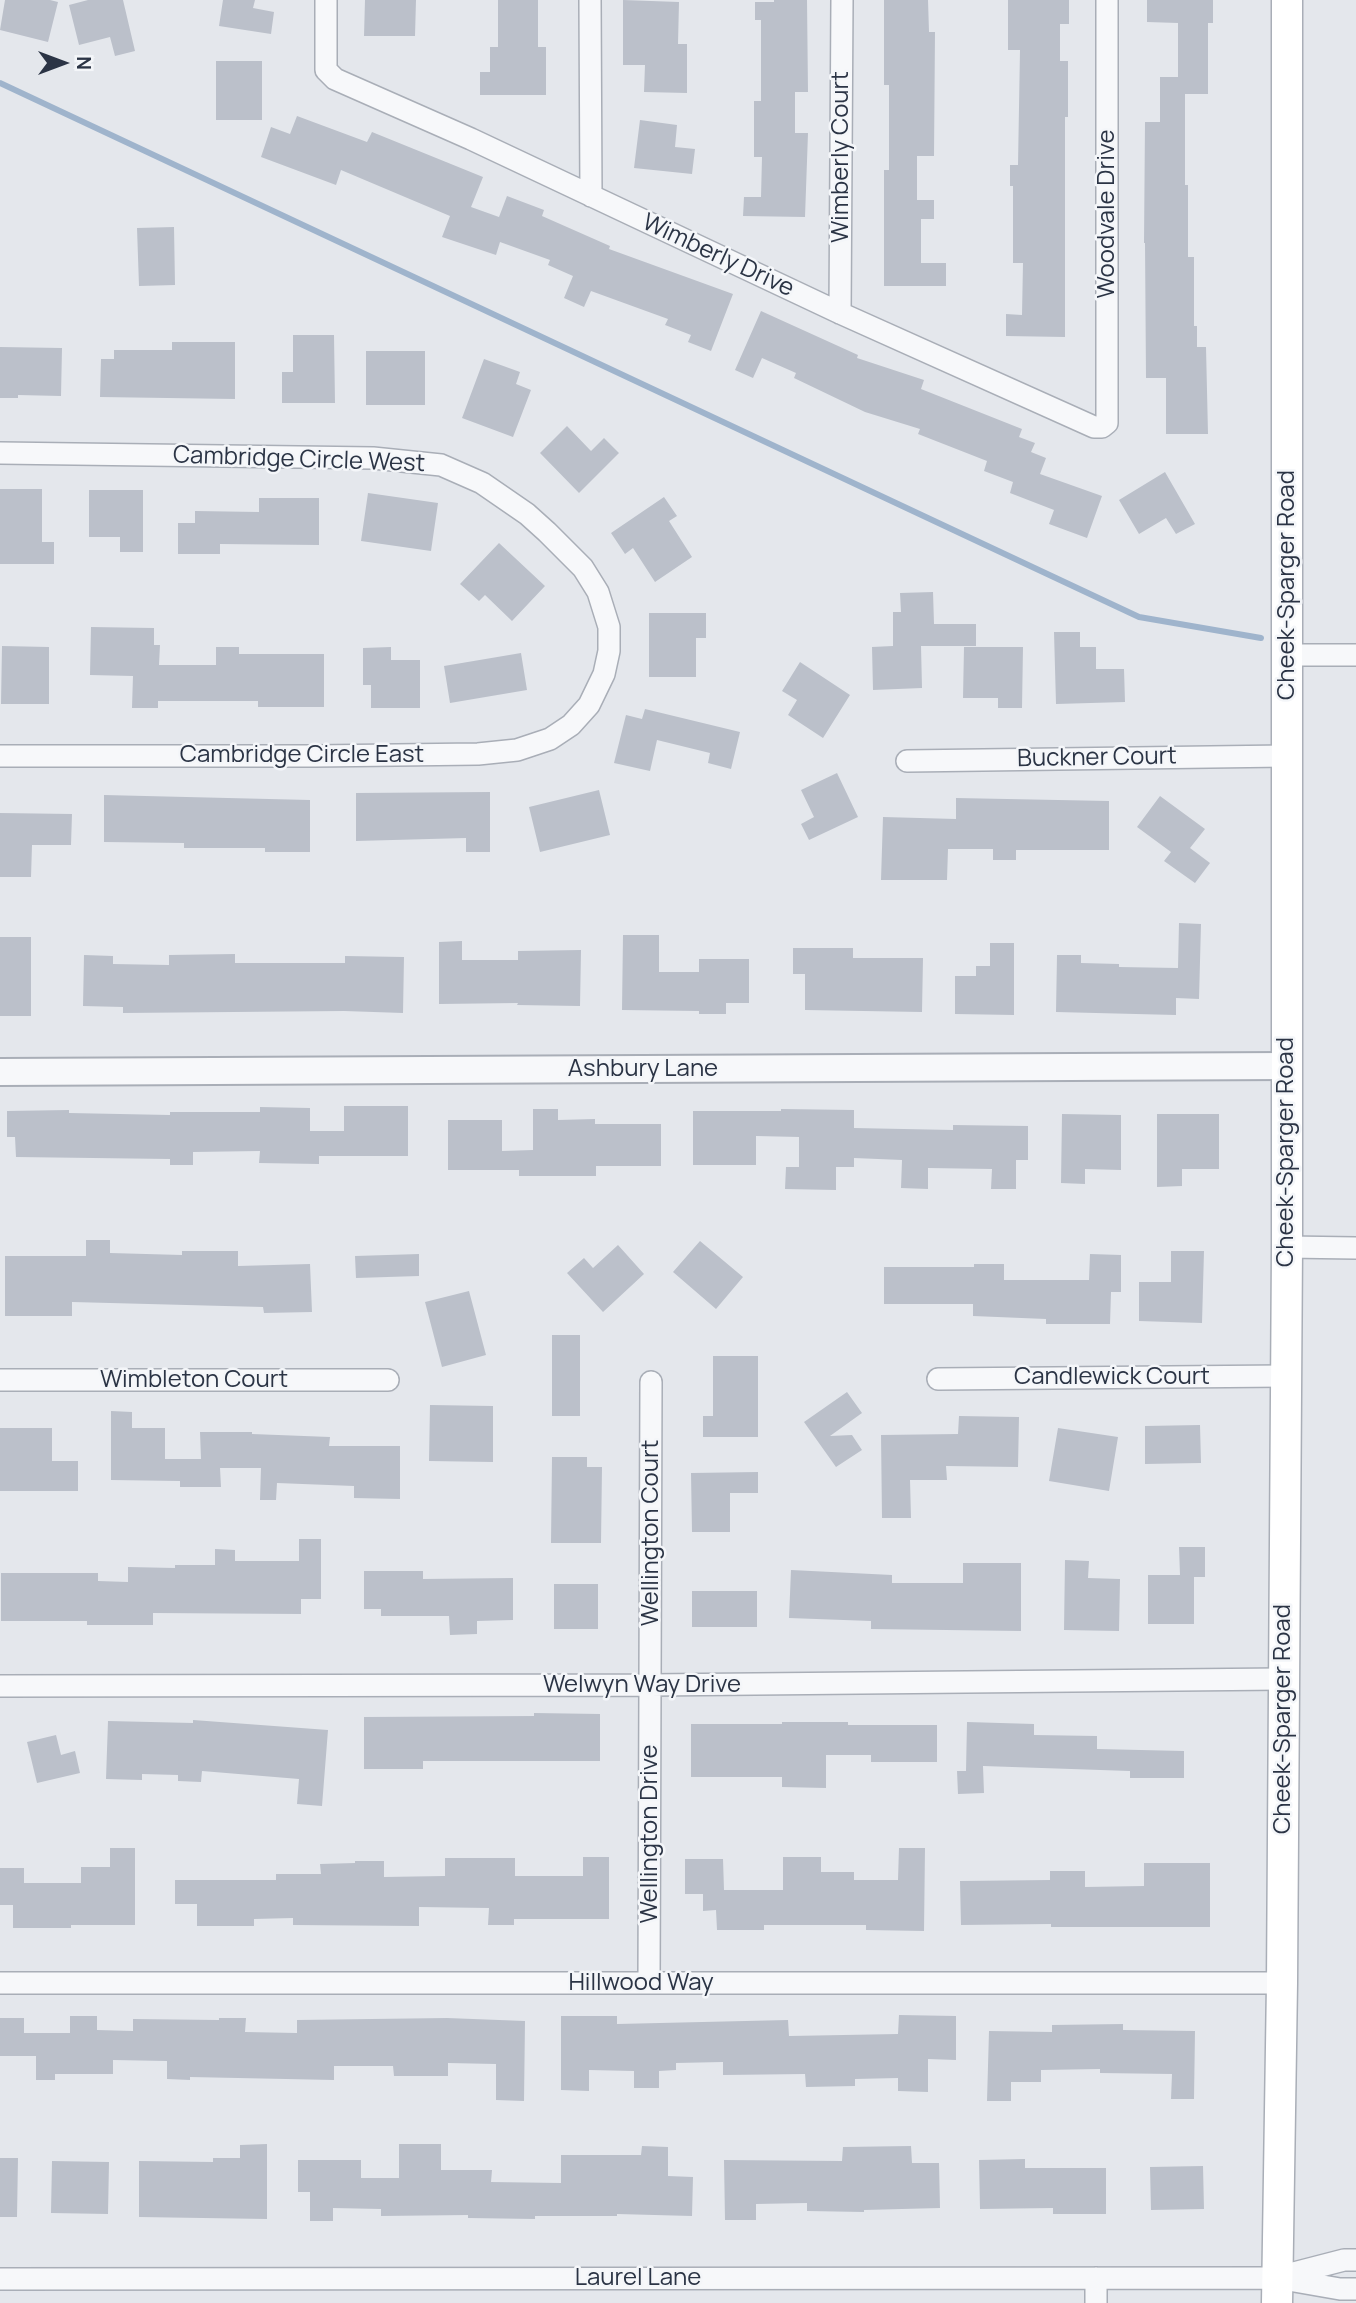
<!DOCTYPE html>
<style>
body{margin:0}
#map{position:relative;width:1356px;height:2303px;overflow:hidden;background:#e4e7ec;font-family:Manrope,sans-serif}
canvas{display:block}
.north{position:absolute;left:28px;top:28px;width:70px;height:70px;-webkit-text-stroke:5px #f4f6f9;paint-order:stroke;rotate:90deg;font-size:19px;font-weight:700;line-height:28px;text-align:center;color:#2b3445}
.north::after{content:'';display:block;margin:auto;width:24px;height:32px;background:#2b3445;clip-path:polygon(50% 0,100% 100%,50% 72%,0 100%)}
</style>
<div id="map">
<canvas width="1356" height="2303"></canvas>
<div class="north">N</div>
</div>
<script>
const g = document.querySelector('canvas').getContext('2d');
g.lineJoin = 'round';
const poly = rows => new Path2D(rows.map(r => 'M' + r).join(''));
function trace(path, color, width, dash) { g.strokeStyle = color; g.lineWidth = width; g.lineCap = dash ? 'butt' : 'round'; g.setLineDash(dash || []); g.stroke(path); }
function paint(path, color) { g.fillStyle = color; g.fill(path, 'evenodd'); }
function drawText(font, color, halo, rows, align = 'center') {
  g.font = font + ' Manrope,sans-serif'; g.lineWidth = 5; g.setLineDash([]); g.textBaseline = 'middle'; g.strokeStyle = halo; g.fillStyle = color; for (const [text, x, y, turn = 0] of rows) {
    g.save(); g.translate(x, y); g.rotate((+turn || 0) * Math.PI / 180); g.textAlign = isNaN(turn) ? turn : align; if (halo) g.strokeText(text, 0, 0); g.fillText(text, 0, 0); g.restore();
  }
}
trace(poly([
 [0,83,1139,617,1261,638]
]), '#9fb4cc', 6);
paint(poly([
 [5,0,50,0,58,2,48,42,0,30],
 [88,0,123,0,135,51,115,56,110,37,79,45,69,5],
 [223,0,255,0,253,8,274,12,271,34,219,26],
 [365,0,416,0,415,36,364,36],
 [498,0,538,0,538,47,546,47,546,95,480,95,480,72,490,72,490,47,498,47],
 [623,0,679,2,678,44,687,44,687,93,644,92,645,65,623,65],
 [774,0,807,0,808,92,795,92,795,133,808,133,805,217,743,216,744,197,761,197,762,157,754,157,754,101,761,101,761,20,755,20,755,2,774,2],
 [884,0,928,0,929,32,935,32,934,156,917,156,917,200,934,200,934,219,921,219,921,263,946,263,946,286,884,286,884,170,889,170,889,85,884,85],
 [1008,0,1069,0,1069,24,1060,24,1060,61,1068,61,1068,117,1065,117,1065,337,1006,336,1006,314,1022,315,1023,263,1013,263,1013,186,1010,186,1010,165,1018,165,1020,50,1008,50],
 [1147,0,1213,0,1213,23,1208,23,1208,94,1185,94,1185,185,1188,185,1188,257,1194,257,1194,326,1197,326,1197,347,1206,347,1208,434,1166,434,1166,378,1146,378,1145,243,1144,243,1145,122,1160,122,1160,77,1178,77,1178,23,1147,22],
 [216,61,262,61,262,120,216,120],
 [297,116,367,142,372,132,483,177,471,207,499,217,507,196,544,210,542,216,610,246,609,249,733,294,711,351,688,342,691,335,665,325,668,319,591,291,584,307,564,298,573,276,548,265,550,260,500,242,496,255,442,237,450,216,341,170,336,185,261,157,271,127,290,134],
 [640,120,677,125,675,147,695,149,692,174,634,168],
 [174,227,175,285,139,286,137,228],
 [761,311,858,355,857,358,924,380,921,389,1022,429,1019,437,1035,443,1031,452,1046,458,1040,474,1102,496,1087,538,1049,524,1054,510,1010,493,1013,482,984,471,987,461,918,434,920,429,865,412,794,378,796,373,762,358,753,378,735,370],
 [293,335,334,335,335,403,282,403,282,372,293,372],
 [172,342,235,342,235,399,100,397,101,359,114,359,114,350,172,350],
 [0,347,62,348,61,396,18,395,18,398,0,398],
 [366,351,425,351,425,405,366,405],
 [484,359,520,372,516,384,531,390,513,437,462,418],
 [567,426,591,451,604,438,619,453,579,493,540,453],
 [1165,472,1195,524,1176,534,1166,518,1139,534,1119,500],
 [0,489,42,489,42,542,54,542,54,564,0,564],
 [89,490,143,490,143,552,120,552,120,537,89,537],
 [368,493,438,503,431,551,361,541],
 [664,497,677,516,669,521,692,557,655,582,633,548,625,554,611,533],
 [259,498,319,498,319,545,220,544,220,554,178,554,178,523,195,523,195,511,259,512],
 [499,543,545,586,512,621,485,595,479,601,460,584],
 [933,592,934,624,976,624,976,646,921,646,922,688,873,690,872,647,893,646,893,612,901,612,900,593],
 [649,613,706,613,706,638,696,638,696,677,649,677],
 [91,627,154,628,154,645,160,645,159,665,216,665,216,647,239,647,239,654,324,654,324,707,258,707,258,701,158,701,158,708,132,708,133,676,90,675],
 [1054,632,1080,632,1080,647,1096,647,1096,669,1124,669,1125,702,1056,704],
 [2,646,49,647,49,704,1,704],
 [391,647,391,660,420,660,420,708,371,708,371,685,363,685,363,648],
 [964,647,1023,647,1022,708,998,708,998,698,963,698],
 [521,653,527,690,450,703,444,666],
 [800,662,850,695,823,738,788,715,797,700,782,691],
 [645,709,740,732,731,769,708,763,710,753,657,740,650,771,614,763,626,715,642,719],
 [837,773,858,817,809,840,801,824,814,817,801,790],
 [599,790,610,835,540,852,529,807],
 [490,792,490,852,466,852,466,838,356,841,356,793],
 [104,795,310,800,310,852,265,852,265,848,184,848,184,843,104,842],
 [1160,796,1205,829,1190,848,1210,863,1195,883,1164,861,1171,852,1137,827],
 [956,798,1109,801,1109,850,1016,850,1016,860,993,860,993,849,948,849,947,880,881,880,883,817,956,819],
 [0,813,72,814,71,845,32,845,31,877,0,877],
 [1179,923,1201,924,1199,999,1176,998,1176,1015,1056,1012,1057,955,1081,955,1081,963,1119,964,1119,967,1178,968],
 [623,935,659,935,659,972,699,972,699,959,749,959,749,1003,726,1003,726,1014,699,1014,699,1011,622,1010],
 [0,937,31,937,31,1016,0,1016],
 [462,941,462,960,518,960,518,951,581,950,580,1006,517,1005,518,1003,439,1004,439,942],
 [990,943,1014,943,1014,1015,955,1014,955,976,976,976,976,966,990,966],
 [793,948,853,948,853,958,923,958,922,1012,805,1010,805,974,793,974],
 [235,954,235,963,345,963,345,956,404,957,403,1013,344,1011,123,1013,123,1007,83,1006,84,955,113,956,113,964,169,965,169,955],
 [344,1106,408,1106,408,1156,319,1156,319,1164,259,1163,260,1151,193,1152,193,1165,170,1165,170,1159,16,1157,15,1137,7,1137,7,1111,69,1110,69,1113,170,1115,170,1112,260,1112,260,1107,310,1108,310,1131,344,1131],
 [533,1109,558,1109,558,1120,595,1119,595,1124,661,1124,661,1166,596,1166,596,1176,519,1176,519,1170,448,1170,448,1120,502,1120,502,1151,533,1150],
 [781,1109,854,1110,854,1128,953,1130,953,1125,1028,1126,1028,1160,1016,1160,1016,1189,991,1189,992,1169,928,1168,928,1189,901,1188,902,1160,854,1158,854,1167,836,1167,836,1190,785,1189,786,1167,799,1167,799,1137,756,1136,756,1165,693,1165,693,1111,781,1111],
 [1062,1114,1121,1115,1121,1170,1085,1169,1085,1184,1061,1183],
 [1157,1114,1219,1114,1219,1169,1182,1169,1182,1186,1157,1187],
 [86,1240,110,1240,110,1253,182,1255,182,1251,238,1251,238,1266,310,1264,312,1312,264,1313,263,1307,72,1302,72,1316,5,1316,5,1256,86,1256],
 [700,1241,743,1277,716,1309,673,1272],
 [618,1245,644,1274,603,1312,567,1273,584,1258,593,1268],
 [1171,1251,1204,1251,1202,1323,1139,1321,1139,1282,1171,1282],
 [419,1254,419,1276,356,1278,355,1256],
 [1090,1254,1121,1255,1121,1292,1111,1292,1110,1324,1046,1324,1046,1319,973,1316,973,1304,884,1304,884,1267,974,1267,974,1264,1004,1264,1004,1280,1089,1280],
 [469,1291,486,1355,442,1367,425,1302],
 [552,1335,580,1335,580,1416,552,1416],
 [713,1356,758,1356,758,1437,703,1437,703,1416,713,1416],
 [847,1392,862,1413,830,1436,852,1435,862,1450,836,1467,804,1422],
 [430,1405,493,1406,493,1462,429,1461],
 [111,1411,132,1412,132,1428,165,1428,165,1459,201,1459,200,1432,252,1432,252,1434,330,1437,329,1446,400,1446,400,1499,354,1498,354,1486,277,1483,276,1500,260,1500,261,1468,220,1468,221,1487,180,1487,180,1481,111,1480],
 [959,1416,1019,1417,1018,1467,946,1466,947,1480,910,1480,911,1518,882,1518,881,1435,958,1434],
 [1200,1425,1201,1463,1145,1464,1145,1426],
 [0,1428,52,1428,52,1461,78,1461,78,1491,0,1491],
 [1058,1428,1118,1437,1109,1491,1049,1481],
 [552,1457,587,1457,587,1467,602,1467,601,1543,551,1543],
 [758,1472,758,1493,730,1493,730,1532,692,1532,691,1473],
 [299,1539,321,1539,321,1599,301,1599,301,1614,153,1613,153,1625,87,1625,87,1621,1,1621,1,1573,98,1573,98,1581,128,1582,128,1567,175,1568,175,1565,215,1565,215,1549,235,1550,235,1561,299,1561],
 [1179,1547,1205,1547,1205,1577,1194,1577,1194,1624,1148,1624,1148,1575,1180,1575],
 [1065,1560,1089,1561,1088,1578,1120,1579,1119,1631,1064,1630],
 [963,1563,1021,1563,1021,1631,871,1629,871,1621,789,1618,791,1570,892,1575,892,1583,963,1583],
 [364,1571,423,1571,423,1579,513,1578,513,1620,477,1621,477,1634,450,1635,449,1616,381,1616,381,1609,364,1609],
 [554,1584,598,1584,598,1629,554,1629],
 [692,1591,757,1591,757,1627,692,1627],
 [534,1713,600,1714,600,1761,423,1761,423,1769,364,1769,364,1717,534,1716],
 [193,1720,328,1730,322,1806,297,1804,299,1779,202,1771,201,1782,178,1781,178,1775,142,1774,142,1780,106,1779,108,1721,193,1723],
 [782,1722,848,1722,848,1725,937,1725,937,1762,871,1762,871,1755,826,1755,826,1788,782,1787,782,1777,691,1777,691,1724,782,1724],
 [967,1722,1034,1724,1034,1735,1097,1736,1097,1749,1184,1751,1184,1778,1130,1778,1130,1771,983,1766,984,1793,958,1794,957,1771,966,1771],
 [56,1735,61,1755,75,1751,80,1773,37,1783,27,1742],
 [110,1848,135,1848,135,1925,71,1925,71,1928,13,1928,13,1905,0,1905,0,1868,24,1868,24,1883,81,1883,81,1867,110,1867],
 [899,1848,925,1848,924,1931,866,1930,866,1925,764,1925,764,1930,717,1930,716,1910,703,1911,703,1894,685,1894,685,1859,723,1859,724,1890,783,1890,783,1857,821,1857,821,1872,854,1872,854,1880,898,1880],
 [583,1857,609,1857,609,1919,514,1919,514,1925,488,1925,489,1908,419,1907,419,1926,293,1925,293,1918,254,1919,254,1926,197,1926,197,1904,175,1904,175,1880,276,1880,276,1874,321,1874,320,1864,355,1863,355,1861,384,1861,384,1877,445,1876,445,1858,515,1858,515,1876,583,1876],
 [1144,1863,1210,1863,1210,1927,1051,1927,1051,1924,961,1925,960,1881,1050,1880,1050,1871,1085,1871,1085,1887,1144,1886],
 [899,2015,956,2016,956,2060,928,2059,928,2092,898,2091,898,2078,855,2079,855,2086,806,2087,805,2074,723,2075,723,2062,676,2063,676,2070,659,2071,659,2088,634,2088,634,2071,589,2070,589,2091,561,2090,561,2016,617,2016,617,2024,788,2020,789,2036,898,2034],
 [70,2016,97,2016,97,2030,133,2031,133,2019,219,2020,219,2018,246,2018,245,2032,297,2033,297,2020,447,2018,525,2021,524,2101,496,2100,496,2064,448,2063,448,2076,394,2076,393,2066,334,2066,334,2080,190,2077,190,2080,167,2079,167,2061,113,2060,113,2074,55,2074,55,2080,36,2080,36,2056,0,2056,0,2018,24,2018,24,2033,70,2033],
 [1123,2024,1123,2030,1195,2031,1194,2099,1171,2099,1172,2074,1100,2073,1100,2069,1041,2070,1041,2082,1011,2082,1011,2101,987,2101,989,2031,1052,2032,1052,2025],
 [267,2144,267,2219,139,2217,139,2161,213,2162,213,2158,240,2158,240,2145],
 [399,2144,441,2144,441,2170,492,2170,491,2182,561,2183,561,2155,641,2155,642,2146,668,2147,668,2176,693,2177,692,2216,617,2214,617,2216,535,2216,535,2219,468,2218,468,2215,381,2216,381,2209,333,2208,333,2221,310,2221,310,2192,298,2192,298,2160,361,2160,361,2178,399,2178],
 [911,2146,912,2163,939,2163,940,2208,864,2210,864,2212,807,2211,807,2203,756,2204,756,2220,725,2220,724,2160,842,2161,843,2147],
 [0,2158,18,2158,17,2217,0,2217],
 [1025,2159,1025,2168,1106,2168,1106,2214,1053,2214,1053,2208,980,2209,979,2160],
 [52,2161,109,2162,108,2214,51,2213],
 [1203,2166,1204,2209,1151,2210,1150,2167]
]), '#bbc0ca');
const minor = poly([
 [326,0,326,70,335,79,471,139,840,313,1094,427,1102,427,1107,423,1107,0],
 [590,0,591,196],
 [840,313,842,0],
 [0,453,373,458,441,465,482,483,527,514,547,532,583,568,598,592,609,627,609,651,604,674,589,705,571,725,550,739,517,750,478,754,315,756,0,756],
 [1287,655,1356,655],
 [907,761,1286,756],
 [1287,1247,1356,1248],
 [938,1379,1285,1376],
 [0,1380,388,1380],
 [0,1686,650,1685,1283,1679],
 [0,1983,1282,1983],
 [649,1983,651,1382],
 [1286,2275,1344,2260,1356,2260],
 [0,2279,1277,2278,1340,2289,1356,2289],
 [1096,2303,1096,2278]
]);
const tertiary = poly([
 [0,1072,1286,1066]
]);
const secondary = poly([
 [1277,2303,1282,1983,1287,1247,1287,0]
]);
trace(minor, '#a9aeb7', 24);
trace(tertiary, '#a9aeb7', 30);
trace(secondary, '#a9aeb7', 33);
trace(minor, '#f7f8fa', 21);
trace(tertiary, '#f7f8fa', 26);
trace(secondary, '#fff', 30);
drawText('24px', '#2b3445', '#f4f6f9', [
 ["Wimberly Court",841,157,-90],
 ["Woodvale Drive",1107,214,-90],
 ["Wimberly Drive",718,256,25],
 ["Cambridge Circle West",299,460,2],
 ["Cheek-Sparger Road",1287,585,-90],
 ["Cambridge Circle East",302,755],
 ["Buckner Court",1097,758,-1],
 ["Ashbury Lane",643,1069],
 ["Cheek-Sparger Road",1286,1152,-90],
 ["Candlewick Court",1112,1377],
 ["Wimbleton Court",194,1380],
 ["Wellington Court",651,1533,-90],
 ["Welwyn Way Drive",642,1685],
 ["Cheek-Sparger Road",1283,1719,-90],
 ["Wellington Drive",650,1834,-90],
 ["Hillwood Way",641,1983],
 ["Laurel Lane",638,2278]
]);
</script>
